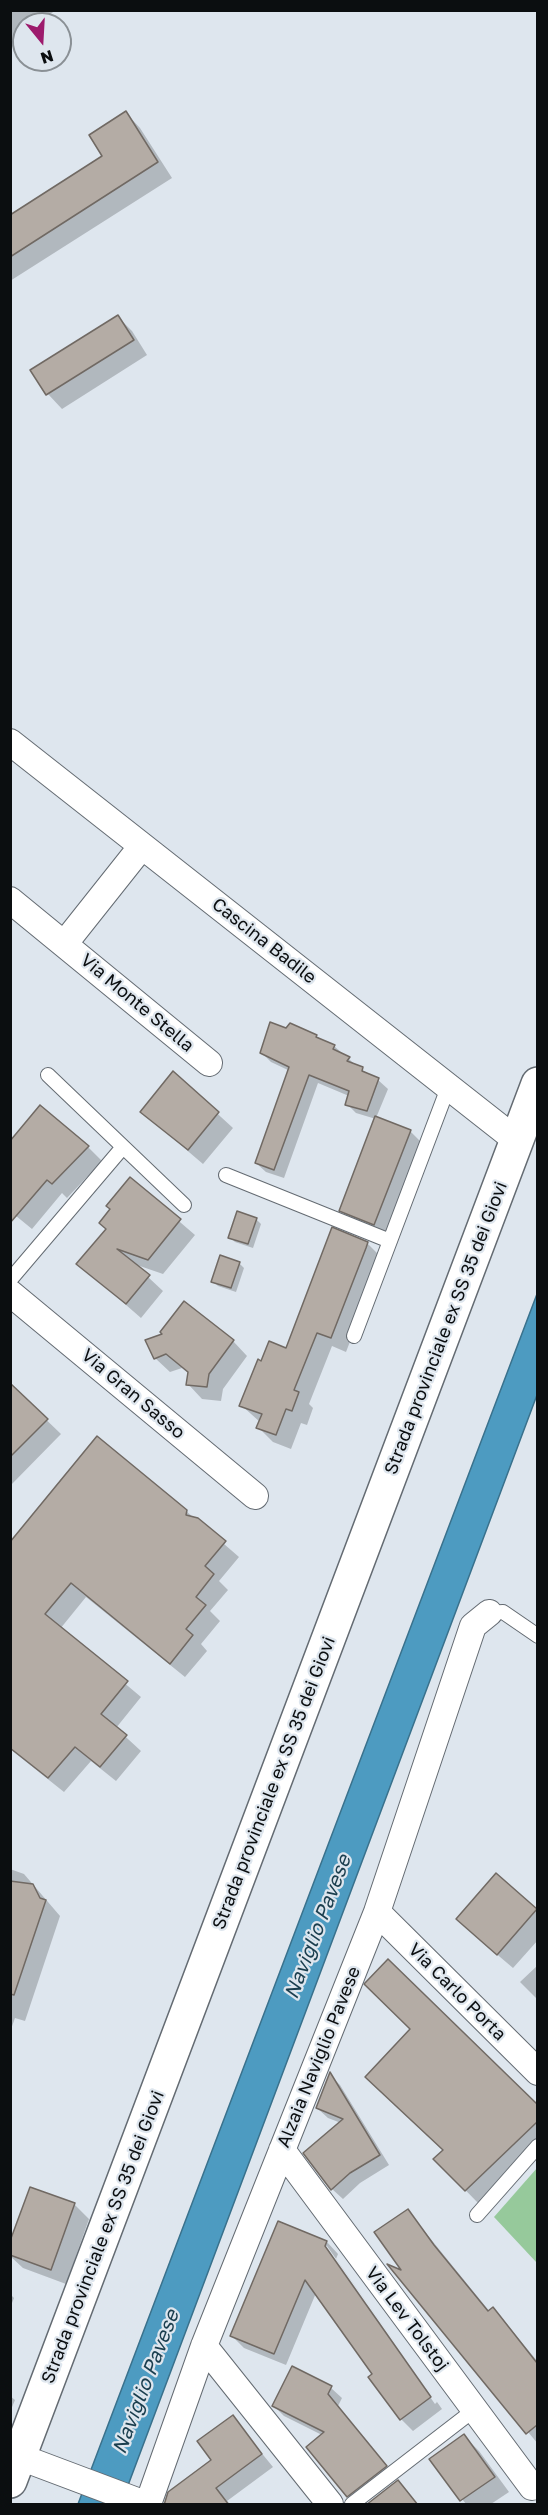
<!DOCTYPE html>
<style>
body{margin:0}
#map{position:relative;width:548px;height:2515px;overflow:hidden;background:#dee6ee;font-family:"Golos Text",sans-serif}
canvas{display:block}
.frame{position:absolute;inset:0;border:12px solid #0b0e10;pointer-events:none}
.north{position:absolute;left:12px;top:12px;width:60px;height:60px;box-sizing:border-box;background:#dee6ee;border:2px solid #8a9095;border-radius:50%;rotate:162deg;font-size:16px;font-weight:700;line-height:24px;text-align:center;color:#0b0e10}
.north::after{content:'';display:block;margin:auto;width:21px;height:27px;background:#9d1b6d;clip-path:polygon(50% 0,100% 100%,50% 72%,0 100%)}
</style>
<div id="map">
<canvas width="548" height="2515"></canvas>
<div class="frame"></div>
<div class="north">N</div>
</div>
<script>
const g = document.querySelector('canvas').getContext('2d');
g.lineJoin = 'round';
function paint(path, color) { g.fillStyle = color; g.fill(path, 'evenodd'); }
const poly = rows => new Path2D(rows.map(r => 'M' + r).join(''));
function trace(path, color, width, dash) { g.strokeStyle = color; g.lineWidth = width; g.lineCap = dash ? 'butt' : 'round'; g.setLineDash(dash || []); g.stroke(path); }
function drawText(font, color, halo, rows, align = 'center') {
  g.font = font + ' "Golos Text",sans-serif'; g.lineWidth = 4.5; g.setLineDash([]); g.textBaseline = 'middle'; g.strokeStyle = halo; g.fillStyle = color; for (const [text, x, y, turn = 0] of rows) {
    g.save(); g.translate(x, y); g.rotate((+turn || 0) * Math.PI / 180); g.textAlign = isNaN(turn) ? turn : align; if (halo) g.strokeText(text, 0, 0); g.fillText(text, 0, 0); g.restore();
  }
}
paint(poly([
 [537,2168,537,2263,494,2217]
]), '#96c99b');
const water = poly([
 [537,1294,537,1395,121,2504,78,2504,537,1294]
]);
paint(water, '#4d9bc1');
trace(water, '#39718c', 1.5);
paint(poly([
 [10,10,56,10,36,24,24,24,24,32,10,41],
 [126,113,140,128,172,178,10,281,10,216,104,157],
 [118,317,132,331,147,355,62,409,48,394,32,370],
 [287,1030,316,1036,334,1046,358,1067,378,1080,388,1089,376,1118,410,1131,425,1146,389,1239,355,1225,341,1210,376,1119,356,1113,347,1104,349,1096,318,1083,284,1178,266,1172,256,1163,290,1071,271,1062,262,1053],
 [173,1073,233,1128,203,1164,142,1112],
 [10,1143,88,1147,102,1161,67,1198,62,1193,32,1229,10,1211],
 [130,1179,195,1235,163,1274,134,1264,163,1291,141,1318,79,1264,107,1229,112,1209],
 [256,1219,261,1224,253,1248,235,1242,230,1237],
 [367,1243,382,1258,346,1352,332,1346,309,1404,313,1408,307,1425,301,1423,291,1449,273,1442,258,1427,260,1422,241,1405,262,1364,287,1350],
 [239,1263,244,1268,236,1292,218,1286,213,1281],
 [147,1341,233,1341,247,1356,223,1389,221,1401,202,1399,188,1384,189,1374,182,1368,170,1372,155,1358],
 [10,1385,61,1434,10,1486],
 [186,1511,239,1557,219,1581,228,1590,210,1611,220,1621,201,1644,207,1651,185,1677,86,1597,60,1629,141,1697,116,1728,141,1751,116,1781,91,1761,64,1792,10,1749,10,1544],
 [10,1869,24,1874,60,1916,25,2021,15,2018,10,2032],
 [496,1876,538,1912,538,1940,513,1968,473,1934],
 [388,1961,538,2106,538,2148,479,2204,435,2159,444,2150,412,2029],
 [538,1965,538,2000,520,1982],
 [330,2075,340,2085,389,2165,360,2183,343,2199,332,2189,341,2123,328,2118,317,2108],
 [74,2204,89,2219,66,2284,23,2268,10,2256,10,2246],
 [408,2211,490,2312,492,2310,505,2322,538,2362,538,2444,392,2268,405,2273],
 [327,2242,338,2254,336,2259,442,2409,413,2431,401,2419,374,2374,316,2293,286,2365,244,2348,232,2336],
 [323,2246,327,2246,437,2402,435,2404],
 [10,2294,14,2298,10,2308],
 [331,2388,342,2398,338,2406,396,2477,357,2504,348,2496,322,2435,284,2416,274,2406],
 [10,2396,15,2400,10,2412],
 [232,2417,273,2467,227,2501,230,2504,172,2504,213,2460],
 [464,2436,479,2451,509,2492,491,2504,466,2504,431,2459]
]), '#0003');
const building = poly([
 [126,111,158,162,10,257,10,215,102,156,89,135,126,111],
 [118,315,134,340,46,395,30,370,118,315],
 [270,1022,286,1028,290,1023,317,1035,316,1037,335,1045,333,1049,350,1057,347,1061,363,1067,362,1071,379,1078,367,1111,345,1105,349,1091,309,1075,274,1170,255,1163,289,1067,260,1053,270,1022],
 [173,1071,219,1112,188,1150,140,1112,173,1071],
 [40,1105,89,1146,52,1184,47,1180,10,1223,10,1141,40,1105],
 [375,1116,411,1130,374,1225,339,1211,375,1116],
 [130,1177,181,1219,148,1260,117,1249,150,1275,126,1304,76,1264,106,1229,99,1223,110,1209,106,1206,130,1177],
 [237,1211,257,1218,248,1244,228,1238,237,1211],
 [332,1227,368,1242,366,1248,331,1338,317,1333,294,1390,299,1392,292,1411,286,1409,276,1435,256,1428,262,1414,239,1406,258,1359,261,1361,269,1341,286,1348,332,1227],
 [220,1255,240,1262,231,1288,211,1282,220,1255],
 [184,1301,234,1340,209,1374,207,1387,186,1385,188,1372,166,1354,154,1359,145,1340,162,1334,160,1332,184,1301],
 [10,1383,48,1419,10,1457,10,1383],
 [97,1436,187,1510,186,1515,198,1518,226,1541,205,1566,214,1574,196,1597,206,1605,186,1629,193,1635,170,1664,71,1583,45,1614,128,1681,101,1714,127,1735,100,1767,75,1747,48,1778,10,1748,10,1542,97,1436],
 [496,1873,537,1909,497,1955,456,1919,496,1873],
 [10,1881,33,1884,40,1898,46,1900,14,1995,10,1994,10,1881],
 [388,1959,537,2104,537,2122,465,2191,433,2159,443,2150,365,2077,410,2029,364,1984,388,1959],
 [330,2072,380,2155,350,2173,331,2190,303,2153,343,2119,316,2108,330,2072],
 [30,2187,75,2203,51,2270,10,2255,10,2241,30,2187],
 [408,2209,434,2245,488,2311,493,2307,537,2363,537,2425,526,2434,387,2264,401,2270,374,2232,408,2209],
 [278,2221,327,2241,325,2246,431,2397,400,2420,368,2377,372,2374,305,2280,274,2354,230,2336,278,2221],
 [292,2366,332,2386,328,2394,387,2466,347,2497,306,2447,324,2432,272,2406,292,2366],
 [233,2415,262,2454,216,2488,229,2505,164,2505,168,2492,211,2460,197,2441,233,2415],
 [464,2434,495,2477,460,2501,429,2459,464,2434],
 [398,2480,418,2505,366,2505,398,2480]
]);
paint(building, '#b4aca5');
trace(building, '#706963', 1.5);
const service = poly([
 [48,1075,184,1205],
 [226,1175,390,1241],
 [10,1280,123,1147],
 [354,1336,449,1085],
 [489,1613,503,1612,538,1636],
 [477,2215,538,2146],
 [352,2504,474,2410]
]);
const minor = poly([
 [10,742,516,1140],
 [10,900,209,1063],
 [65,943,142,846],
 [10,1293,255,1496],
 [377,1912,538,2072],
 [282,2150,532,2487],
 [204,2346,330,2504],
 [20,2457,145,2504],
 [148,2504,204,2346,377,1912,473,1626,489,1613]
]);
const primary = poly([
 [10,2481,538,1084]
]);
trace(service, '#646b72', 16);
trace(minor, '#646b72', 28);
trace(primary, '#646b72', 36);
trace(service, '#fff', 14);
trace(minor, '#fff', 26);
trace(primary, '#fff', 33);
drawText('18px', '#0b0e10', '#dee6ee', [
 ["Cascina Badile",264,941,38],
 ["Via Monte Stella",137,1003,40],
 ["Strada provinciale ex SS 35 dei Giovi",446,1328,-69],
 ["Via Gran Sasso",133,1394,40],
 ["Strada provinciale ex SS 35 dei Giovi",274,1783,-69],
 ["Via Carlo Porta",457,1992,45],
 ["Alzaia Naviglio Pavese",319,2057,-68],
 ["Strada provinciale ex SS 35 dei Giovi",103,2237,-69],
 ["Via Lev Tolstoj",407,2319,53]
]);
drawText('italic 20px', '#1a3e4e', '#dee6ee', [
 ["Naviglio Pavese",318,1927,-69],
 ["Naviglio Pavese",146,2382,-69]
]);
</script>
